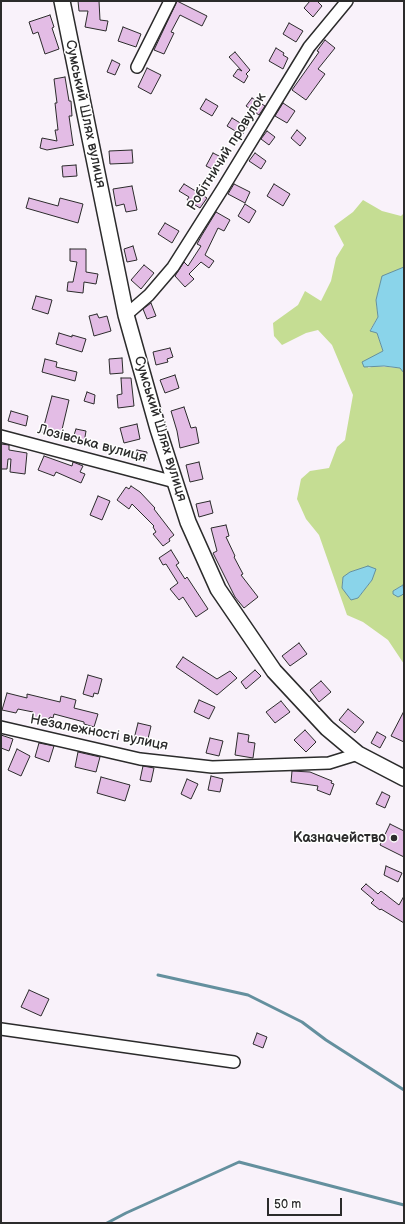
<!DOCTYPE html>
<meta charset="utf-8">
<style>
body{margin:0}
#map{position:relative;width:405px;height:1224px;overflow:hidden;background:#f9f2fa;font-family:"Balsamiq Sans",sans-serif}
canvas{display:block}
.frame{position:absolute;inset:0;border:2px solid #2b2b2b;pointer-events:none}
.scale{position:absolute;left:267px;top:1198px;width:75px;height:18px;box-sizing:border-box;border:2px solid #2b2b2b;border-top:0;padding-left:5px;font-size:12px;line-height:14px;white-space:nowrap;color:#2b2b2b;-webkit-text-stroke:3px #fff;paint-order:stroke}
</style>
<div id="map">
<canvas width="405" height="1224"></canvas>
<div class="frame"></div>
<div class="scale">50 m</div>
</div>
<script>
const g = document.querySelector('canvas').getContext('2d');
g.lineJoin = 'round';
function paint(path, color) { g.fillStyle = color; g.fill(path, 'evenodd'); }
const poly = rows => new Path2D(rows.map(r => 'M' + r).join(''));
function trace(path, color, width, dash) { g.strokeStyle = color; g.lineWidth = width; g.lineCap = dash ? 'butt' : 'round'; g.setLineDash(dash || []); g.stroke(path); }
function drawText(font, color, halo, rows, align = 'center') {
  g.font = font + ' "Balsamiq Sans",sans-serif'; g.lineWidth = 3; g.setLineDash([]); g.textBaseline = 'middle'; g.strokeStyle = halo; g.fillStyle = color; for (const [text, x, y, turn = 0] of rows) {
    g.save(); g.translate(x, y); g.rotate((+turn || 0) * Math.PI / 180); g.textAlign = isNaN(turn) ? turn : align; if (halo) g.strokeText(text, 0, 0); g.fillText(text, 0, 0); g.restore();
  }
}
paint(poly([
 [363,200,382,211,401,216,404,213,404,267,382,277,376,300,378,317,370,330,377,333,383,351,371,359,368,368,375,366,401,368,404,373,404,587,403,585,393,591,393,593,402,595,404,593,404,664,388,640,363,622,347,615,319,535,306,519,297,499,301,479,310,471,329,468,337,447,345,440,353,395,332,345,318,330,306,333,282,345,274,336,273,323,298,305,305,291,321,301,331,281,336,258,344,245,334,226,353,212],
 [356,570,372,580,358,598,351,599,342,588,342,581,350,572]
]), '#c5dd93');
const water = poly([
 [404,267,404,373,400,368,384,366,364,367,362,362,383,351,377,333,370,331,378,317,376,300,382,276,404,267],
 [368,566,376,569,372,580,358,598,351,600,342,588,343,577,350,572,368,566],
 [403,585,404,593,402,595,398,597,393,594,393,591,403,585]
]);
paint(water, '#8ad4ea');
trace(water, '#64909e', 1);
trace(poly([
 [158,975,248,995,302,1022,326,1040,404,1090],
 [107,1223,126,1213,239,1162,404,1205]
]), '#64909e', 3);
const building = poly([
 [78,1,99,1,100,20,108,21,106,31,85,27,88,11,79,11,78,1],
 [177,1,207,16,202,26,180,15,171,32,174,33,164,54,154,50,177,1],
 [310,1,317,1,322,6,313,17,304,8,310,1],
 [50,15,54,27,52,28,59,49,45,54,38,32,33,34,29,22,50,15],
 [289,23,303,31,296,42,283,34,289,23],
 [123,27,141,34,136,47,118,41,123,27],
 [325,40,335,48,318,69,325,74,306,100,292,90,319,52,317,51,325,40],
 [276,48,284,53,283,55,288,58,283,69,269,61,276,48],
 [235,52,250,70,246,74,248,76,244,83,233,76,238,69,242,71,229,57,235,52],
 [112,60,120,64,115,75,107,72,112,60],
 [147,68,161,75,151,94,138,87,147,68],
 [65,77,69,101,71,101,72,116,69,116,73,144,74,145,47,150,40,148,42,138,57,141,55,130,58,130,55,103,57,103,54,79,65,77],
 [252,98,265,106,259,115,246,106,252,98],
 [206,99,218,106,212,116,200,109,206,99],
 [283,103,295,111,287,123,275,116,283,103],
 [232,118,247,127,242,135,227,126,232,118],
 [297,130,306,138,300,146,291,138,297,130],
 [267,131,275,137,269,145,261,139,267,131],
 [132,150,133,163,110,164,109,151,132,150],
 [213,153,223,158,216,171,206,166,213,153],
 [255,153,266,161,261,169,249,161,255,153],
 [76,165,77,176,63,177,62,166,76,165],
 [184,184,207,198,200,208,187,200,189,197,179,191,184,184],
 [234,184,250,192,245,203,228,194,234,184],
 [274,184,290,194,283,206,267,196,274,184],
 [132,186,137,210,126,212,124,204,116,206,113,189,132,186],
 [29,198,58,206,60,198,83,204,78,223,26,208,29,198],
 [245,204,256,211,249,223,238,216,245,204],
 [216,212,230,220,224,231,218,228,205,255,214,261,209,268,201,262,189,274,194,279,185,287,175,276,184,262,188,266,201,246,197,244,202,235,216,212],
 [165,223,179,231,172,243,158,234,165,223],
 [133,246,137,260,127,262,124,249,133,246],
 [70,249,86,249,86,272,98,274,96,284,84,282,83,293,67,291,68,282,73,282,77,262,70,261,70,249],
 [144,265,154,273,141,289,131,280,144,265],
 [36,296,52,300,48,314,32,309,36,296],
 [151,303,156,316,147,319,143,309,151,303],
 [97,314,99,318,107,316,111,331,94,336,89,316,97,314],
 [59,333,72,337,72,335,86,339,82,352,56,344,59,333],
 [170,348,173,357,167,359,168,362,156,365,153,352,170,348],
 [122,358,123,373,110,374,109,359,122,358],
 [45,359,57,362,56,367,77,372,75,381,42,372,45,359],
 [175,375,179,388,165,393,160,380,175,375],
 [121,378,131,378,134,406,118,408,117,395,122,394,121,378],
 [87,392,95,395,94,404,84,401,87,392],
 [52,396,69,400,60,438,42,433,52,396],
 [184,407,191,428,196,427,199,443,180,448,177,431,171,411,184,407],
 [11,411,28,416,26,426,8,421,11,411],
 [137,424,140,439,124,443,120,428,137,424],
 [76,429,86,431,84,443,72,441,76,429],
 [1,444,9,445,9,450,27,453,25,474,10,472,11,459,8,459,7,469,1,469,1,444],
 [137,450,147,452,146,460,135,458,137,450],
 [44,456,72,466,73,462,83,466,80,472,85,474,81,483,56,472,54,476,38,470,44,456],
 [199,462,203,479,190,482,186,465,199,462],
 [131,486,140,492,155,508,154,509,174,535,169,539,170,541,163,546,153,534,156,532,153,527,154,526,132,504,129,509,117,500,126,487,129,489,131,486],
 [98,496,110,501,102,520,90,515,98,496],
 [210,501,213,513,199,517,196,504,210,501],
 [226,525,229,536,226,537,235,556,234,557,243,574,241,575,258,597,244,608,235,597,213,553,217,551,211,528,226,525],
 [171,550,179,563,176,565,185,579,187,577,208,609,196,617,183,597,179,600,170,589,178,583,166,564,163,565,159,558,171,550],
 [299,643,307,654,290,666,282,656,299,643],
 [183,657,217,679,230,671,237,678,217,695,176,667,183,657],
 [255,670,261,676,246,689,241,682,255,670],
 [88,675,102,679,98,694,94,693,93,697,83,694,88,675],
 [321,681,331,692,319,702,310,690,321,681],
 [7,693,27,698,27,694,60,702,61,696,76,700,74,708,98,714,94,727,84,724,84,722,54,714,53,718,50,717,49,719,46,718,46,722,32,718,33,712,18,709,16,713,2,710,7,693],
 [199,700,215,707,209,719,194,712,199,700],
 [281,701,290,712,275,723,266,712,281,701],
 [348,709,364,722,355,733,339,720,348,709],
 [404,711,404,742,391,736,404,711],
 [138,723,151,726,147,743,134,739,138,723],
 [305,730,316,742,306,752,294,740,305,730],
 [377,732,386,737,380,748,371,743,377,732],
 [238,733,249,735,248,742,255,743,253,758,235,755,238,733],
 [1,735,13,739,9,751,1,748,1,735],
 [210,738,223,741,219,756,206,753,210,738],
 [39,743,54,746,49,762,35,757,39,743],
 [17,749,30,756,21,776,8,770,17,749],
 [78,752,100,757,96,772,75,767,78,752],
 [143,766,154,768,151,782,140,780,143,766],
 [292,771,310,772,332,781,331,783,334,784,330,795,317,790,318,786,291,782,292,771],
 [211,776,223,779,220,792,208,790,211,776],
 [101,777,130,785,125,801,97,793,101,777],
 [187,779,198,784,191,799,181,794,187,779],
 [382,792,390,796,385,808,376,804,382,792],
 [390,824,404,831,404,857,380,845,390,824],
 [386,866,402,873,398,882,384,875,386,866],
 [366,884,378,894,381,891,399,905,404,896,404,923,381,909,380,910,371,903,374,900,361,889,366,884],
 [29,990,49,999,41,1016,21,1007,29,990],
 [257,1033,267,1037,263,1048,253,1044,257,1033]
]);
paint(building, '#e3bce5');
trace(building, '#2b2b2b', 1);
const street = poly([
 [137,67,170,1],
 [126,315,149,295,173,267,223,188,309,47,347,1],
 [1,436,175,482],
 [1,727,140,759,212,767,329,763,358,754],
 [1,1029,234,1062]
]);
const secondary = poly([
 [62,1,126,315,158,429,188,522,218,589,274,671,327,728,358,754,404,778]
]);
trace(street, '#2b2b2b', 14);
trace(secondary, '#2b2b2b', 18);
trace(street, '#fff', 11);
trace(secondary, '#fff', 15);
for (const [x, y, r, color] of [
 [394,838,4,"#2b2b2b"]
]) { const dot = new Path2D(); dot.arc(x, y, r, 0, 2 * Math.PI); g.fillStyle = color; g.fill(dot); trace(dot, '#fff', 1.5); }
drawText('14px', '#2b2b2b', '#fff', [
 ["Сумський Шлях вулиця",85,114,78],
 ["Робітничий провулок",227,152,-58],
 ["Сумський Шлях вулиця",160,429,73],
 ["Лозівська вулиця",92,444,15],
 ["Незалежності вулиця",99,733,11]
]);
drawText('bold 14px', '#2b2b2b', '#fff', [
 ["Казначейство",386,838]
], 'right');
</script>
